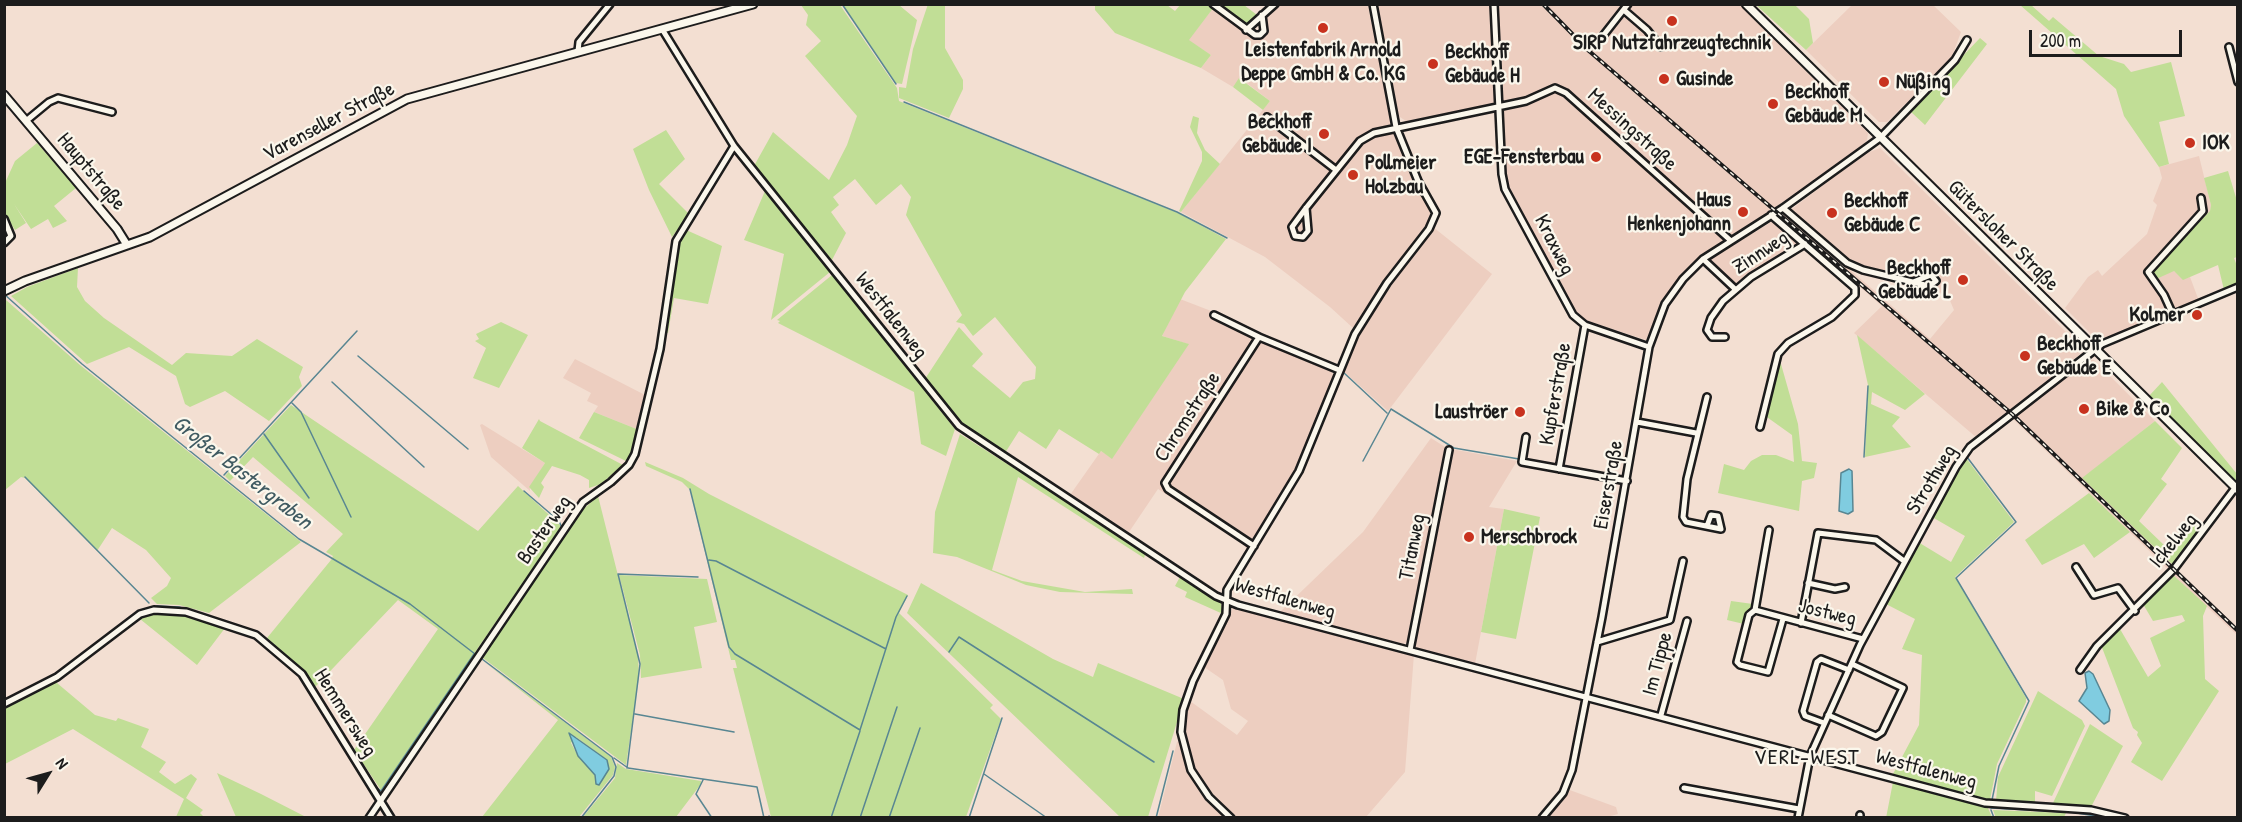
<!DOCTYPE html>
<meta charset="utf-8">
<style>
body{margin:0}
#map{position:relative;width:2242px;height:822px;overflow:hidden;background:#f3dfd2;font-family:"Patrick Hand",sans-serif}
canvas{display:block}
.frame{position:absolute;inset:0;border:6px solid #1c1c1c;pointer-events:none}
.north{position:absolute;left:18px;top:744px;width:60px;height:60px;-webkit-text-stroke:4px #fbf7ec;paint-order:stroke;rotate:53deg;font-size:16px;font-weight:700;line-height:24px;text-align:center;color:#1c1c1c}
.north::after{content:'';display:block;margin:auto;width:21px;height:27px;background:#1c1c1c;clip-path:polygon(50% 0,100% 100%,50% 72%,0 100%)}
.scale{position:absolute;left:2029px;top:30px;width:153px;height:27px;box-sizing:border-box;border:3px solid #1c1c1c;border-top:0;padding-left:8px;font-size:18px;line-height:21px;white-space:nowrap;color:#1c1c1c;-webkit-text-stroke:4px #fbf7ec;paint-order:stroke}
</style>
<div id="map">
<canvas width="2242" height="822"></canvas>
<div class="frame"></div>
<div class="north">N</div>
<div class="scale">200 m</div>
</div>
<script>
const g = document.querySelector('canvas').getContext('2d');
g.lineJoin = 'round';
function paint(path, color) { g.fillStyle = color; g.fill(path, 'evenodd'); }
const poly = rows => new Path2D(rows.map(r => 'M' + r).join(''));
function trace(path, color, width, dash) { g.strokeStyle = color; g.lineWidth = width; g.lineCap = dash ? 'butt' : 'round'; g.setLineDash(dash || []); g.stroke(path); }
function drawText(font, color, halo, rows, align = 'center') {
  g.font = font + ' "Patrick Hand",sans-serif'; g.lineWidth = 4.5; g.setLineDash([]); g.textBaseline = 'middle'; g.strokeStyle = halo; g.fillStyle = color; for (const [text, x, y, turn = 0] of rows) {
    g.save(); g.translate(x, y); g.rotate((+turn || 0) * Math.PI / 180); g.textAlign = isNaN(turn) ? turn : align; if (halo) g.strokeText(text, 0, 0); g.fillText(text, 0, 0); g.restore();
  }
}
paint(poly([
 [1280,5,1368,5,1393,132,1431,210,1428,223,1383,281,1353,328,1330,307,1265,257,1181,212,1270,101,1240,78,1233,87,1201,68,1211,55,1188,40,1214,7,1249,36,1262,37,1267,32,1267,15],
 [1376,5,1740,5,1868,133,1867,140,1858,151,1705,255,1663,303,1646,340,1585,320,1573,309,1506,180,1502,104,1406,121,1397,115],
 [1852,5,1933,5,1961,32,1951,59,1887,122,1879,122,1806,50],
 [1880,148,2075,341,2080,354,1977,438,1854,333,1882,306,1780,218,1864,154],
 [1848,268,1906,283,1933,271,1939,279,1937,291,1948,296,1954,310,1930,339],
 [2199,156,2211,205,2210,211,2153,268,2174,271,2183,279,2190,277,2199,301,2120,335,2095,338,2065,308,2088,277,2098,270,2102,276,2147,234,2157,205,2153,201,2162,178,2159,167],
 [1773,221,1800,245,1737,286,1709,260],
 [1433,227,1492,274,1388,411,1342,370,1357,337,1373,311],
 [1180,299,1219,314,1217,319,1330,368,1333,375,1297,468,1275,509,1247,550,1243,544,1158,489,1129,532,1070,495,1101,451,1112,458,1188,344,1162,336],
 [575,359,645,395,639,430,594,412,598,406,587,401,591,393,563,378],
 [2086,360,2094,360,2155,421,2083,478,2174,566,2170,571,2013,419],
 [482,424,545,463,530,487,530,491,491,457,480,425],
 [1431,438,1445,447,1409,641,1404,644,1280,612,1363,532],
 [1451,449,1517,461,1489,507,1504,509,1475,664,1416,649,1414,645],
 [2176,569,2237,627,2237,635,2172,574],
 [1233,608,1414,654,1405,772,1366,817,1158,818,1177,742,1184,740,1183,729,1190,701,1237,735,1248,721,1231,709,1223,680,1204,667],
 [1567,789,1616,807,1618,814,1607,817,1547,818]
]), '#edcec0');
paint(poly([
 [928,4,945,6,945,48,963,80,963,89,949,118,899,98,899,87,906,88,913,49],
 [801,5,840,5,897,88,899,101,1178,213,1226,239,1185,292,1162,336,1189,344,1112,459,1101,451,1099,454,1059,429,1046,449,1019,431,1005,453,960,421,925,379,959,327,983,354,972,366,1010,398,1023,382,1035,379,1036,367,995,317,973,336,964,324,956,322,962,315,906,215,911,197,901,184,876,205,855,179,833,197,839,205,831,212,846,233,832,260,754,166,773,132,829,180,847,145,857,116,805,56,821,41,806,25,808,15],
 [843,5,899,5,917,20,902,84,896,83],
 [1095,5,1167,5,1175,11,1180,5,1210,5,1214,7,1189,40,1211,55,1201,68,1115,33,1095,10],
 [1218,5,1244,5,1257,15,1248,24,1243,24],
 [1756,5,1795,5,1809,19,1813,43,1806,50],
 [2020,5,2031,5,2049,21,2053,17,2099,56,2124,64,2131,72,2171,62,2185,116,2159,122,2169,164,2159,167,2124,116,2116,89],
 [1980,38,1987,44,1925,125,1910,111],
 [1239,78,1270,101,1263,110,1233,87],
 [1193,116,1199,118,1197,133,1205,150,1220,164,1181,212,1179,211,1202,161,1202,152,1190,127],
 [666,130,685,159,659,184,689,214,672,237,649,190,633,149],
 [37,143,76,188,54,206,67,221,53,228,48,219,31,229,14,204,26,223,15,230,5,214,5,183,15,161],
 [2228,171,2237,201,2237,257,2234,258,2237,266,2237,284,2224,290,2218,265,2183,280,2174,271,2154,280,2151,272,2153,268,2210,211,2211,205,2204,178],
 [765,191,830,272,771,320,784,254,744,240],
 [684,229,722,246,708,304,674,298,668,333,665,332,678,240],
 [78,268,77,287,85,301,104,318,172,365,186,353,232,356,257,339,303,367,299,377,302,386,269,421,225,391,190,407,185,404,176,376,129,347,87,364,11,296,27,287],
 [832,275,955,429,946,456,921,444,914,392,778,323,780,321,777,320],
 [6,300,80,365,301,542,209,613,179,605,157,604,151,598,167,586,171,578,146,550,112,528,97,551,25,478,21,477,5,490],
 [501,322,528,335,499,388,473,378,486,348,475,341,479,339,476,334],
 [1857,335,1925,394,1905,410,1872,392,1871,404,1900,417,1892,426,1911,447,1865,457,1868,385],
 [1779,357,1798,424,1802,461,1817,463,1814,478,1802,481,1799,511,1718,493,1724,464,1744,470,1751,461,1762,455,1776,455,1794,462,1792,435,1764,415],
 [2162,382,2237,474,2237,483,2149,396],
 [291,405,478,531,518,486,560,525,560,528,381,790,354,750,438,629,398,600,315,687,305,672,267,638,331,560,333,556,326,552,343,534,253,457,230,481,225,476],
 [594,412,639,430,628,462,579,438],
 [539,419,540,421,623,465,601,484,589,488,589,480,580,475,552,466,541,483,544,487,539,498,529,487,545,463,522,448],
 [2155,421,2182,448,2161,479,2167,484,2139,521,2165,546,2190,521,2202,530,2174,566,2082,478],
 [960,434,1146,552,1144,558,1018,477,992,570,1022,581,1085,592,1132,589,1133,594,1060,592,1026,585,957,557,933,553,935,512],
 [1966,458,2014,522,1955,577,2026,698,2026,702,1997,764,1990,800,1893,774,1919,725,1922,655,1902,649,1915,619,1884,603,1918,542,1951,562,1965,536,1932,517],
 [645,462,683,478,709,494,908,595,899,613,993,705,990,708,1001,719,966,817,771,817,733,668,737,668,735,660,731,660,690,490,682,482,646,466],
 [2089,493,2130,532,2094,558,2084,544,2042,565,2025,540],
 [598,496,638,655,639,677,626,765,483,658,579,513],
 [1504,509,1540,517,1516,639,1481,632],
 [2172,574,2207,606,2203,616,2205,679,2219,691,2162,781,2131,762,2142,743,2137,735,2138,732,2133,728,2101,645,2120,629,2148,677,2161,666,2150,638,2185,621,2182,615,2153,621,2143,604],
 [619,575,707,579,717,622,694,627,702,668,641,678,640,655],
 [1181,575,1221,603,1223,614,1185,597,1187,592,1175,586],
 [921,583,1053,659,1093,677,1098,663,1184,699,1148,817,1120,817,907,613],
 [1731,601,1753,604,1744,624,1727,620],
 [153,614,186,616,225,628,197,665,140,619],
 [482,660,611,757,615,767,613,775,579,817,482,817,558,720],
 [576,737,607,760,596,784,596,775,578,756,571,743],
 [51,683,57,683,95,715,116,721,118,718,149,729,141,747,166,762,159,772,175,784,191,774,197,779,186,798,203,810,200,813,204,817,176,817,184,799,73,729,5,764,5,706],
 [2038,691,2082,720,2085,726,2052,796,2035,791,2035,804,1996,801,1998,777],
 [2090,724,2123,746,2091,807,2053,803],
 [617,763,626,769,701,781,701,784,676,817,583,817,615,778],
 [217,773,261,794,306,817,236,817],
 [1893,782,1987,806,1992,817,1886,818],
 [1993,810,2066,813,2064,817,1996,818]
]), '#c1de96');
const water = poly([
 [1849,469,1852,471,1853,511,1848,514,1839,511,1841,473,1849,469],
 [2089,671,2093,674,2110,710,2109,721,2104,724,2079,701,2087,688,2085,673,2089,671],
 [569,733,607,760,609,769,599,785,596,784,595,775,578,756,569,733]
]);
paint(water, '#80cce0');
trace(water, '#588692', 1.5);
trace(poly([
 [842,4,896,84],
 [904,102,1177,212,1227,238],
 [45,138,57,152],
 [59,154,91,192],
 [94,196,122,228],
 [4,294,82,364,299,539,410,604,475,654],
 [358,356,468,449],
 [1343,372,1387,413],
 [332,382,424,467],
 [292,403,301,412,351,517],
 [264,434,309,498],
 [1864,457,1868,386],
 [1967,457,2016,522,1956,578,2029,701,1999,766,1992,800],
 [1363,461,1391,409,1454,448,1519,459],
 [224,475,357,331],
 [25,477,149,603],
 [690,489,729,647,735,654,860,730,896,617,907,596],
 [709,560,716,561,886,649],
 [1241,603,1281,613],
 [157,606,179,607,261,634,305,672,376,787,381,791,474,654],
 [483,644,562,528,559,521,524,491],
 [949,652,959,637,1154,762],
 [482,659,612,757,616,767,614,776,581,818],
 [635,714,734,732],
 [614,758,628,768,757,787,764,818],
 [627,768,640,664,618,574,698,577],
 [984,774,1047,818],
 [703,780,696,794,712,818],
 [1991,808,2065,812],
 [1991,810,1994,818],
 [2071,812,2107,818],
 [769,816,771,818],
 [831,818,860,731],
 [860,818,897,707],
 [889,818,920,728],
 [969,818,1002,718],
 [1156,818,1173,751]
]), '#588692', 1.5);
const minor = poly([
 [1213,4,1255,35,1260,35,1264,31,1262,15],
 [1494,4,1502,174,1505,189,1573,315,1585,325,1649,347],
 [1625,11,1647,30,1661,47],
 [662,29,734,146,959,426,1216,596,1238,605,1985,803,2091,810,2125,818],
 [1246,30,1275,4],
 [1595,46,1628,4],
 [2229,47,2238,82],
 [578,51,579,42,610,4],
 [1267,117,1336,170],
 [26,121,49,102,58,98,112,112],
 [1306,208,1308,231,1303,237,1295,236,1292,227,1306,208,1360,141,1374,133,1526,101,1555,88,1566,93,1730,240],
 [1783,208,1847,263,1863,270,1929,286,1936,281,1931,275,1913,282],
 [4,219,11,236,4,243],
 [1703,259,1735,289],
 [1214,315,1259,337],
 [2173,315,2164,295,2148,272,2203,211,2201,198],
 [1725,337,1712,337,1707,330,1711,318,1723,301,1751,277,1805,244],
 [1637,422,1696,433],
 [1760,427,1778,354,1788,343,1832,317,1855,295,1855,288,1771,215],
 [1526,437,1522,462,1627,481],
 [1559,469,1585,325],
 [1707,526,1711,515,1718,516,1721,529,1686,522,1683,517,1687,479,1707,397],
 [1769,530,1755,610,1749,615,1737,662,1740,665,1768,672,1783,619],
 [1254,546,1168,489,1165,483,1259,337,1339,370],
 [2076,567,2094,595,2118,588,2135,611],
 [1808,583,1835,589,1845,587],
 [1755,610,1863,639],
 [1801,623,1818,533,1876,540,1904,561],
 [1597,642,1670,620,1683,561],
 [1410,650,1449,450],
 [2080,670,2097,646,2174,569,2235,488],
 [4,704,57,677,140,614,154,610,186,612,256,635,302,674,391,818],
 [1661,715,1687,621],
 [1828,715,1876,736,1882,732,1903,688,1852,664],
 [1824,723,1805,716,1803,711,1817,662,1821,659,1849,670],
 [1684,788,1799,809],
 [369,818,583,502,611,482,629,465,635,454,660,349,676,241,734,146],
 [1231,818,1209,797,1191,770,1181,732,1183,710,1193,681,1226,614,1227,590,1299,471,1355,334,1387,283,1429,229,1436,213,1418,181,1396,127,1373,4],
 [1542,818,1563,793,1572,770,1602,617,1649,347,1665,304,1683,279,1703,259,1783,208,1880,138,1955,60,1967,40],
 [1798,818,1810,756,1860,645,1956,467,1970,447,2102,344,2238,287],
 [1860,818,1860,815]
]);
const major = poly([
 [1746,4,2238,490],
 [4,95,117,229,127,245],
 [4,291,25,281,150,237,407,99,753,4]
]);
trace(minor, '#1c1c1c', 10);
trace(major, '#1c1c1c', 11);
trace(minor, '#fbf7ec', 5);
trace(major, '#fbf7ec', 7);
const rail = poly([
 [1543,4,1589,51,2012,414,2238,631]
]);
trace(rail, '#1c1c1c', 4);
trace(rail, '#fbf7ec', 1.5, [4.5]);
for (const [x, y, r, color] of [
 [1672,21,6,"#c8321e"],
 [1323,28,6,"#c8321e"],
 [1433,64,6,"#c8321e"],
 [1664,79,6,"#c8321e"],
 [1884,82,6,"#c8321e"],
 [1773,104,6,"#c8321e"],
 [1324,134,6,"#c8321e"],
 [2190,143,6,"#c8321e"],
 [1596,157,6,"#c8321e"],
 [1353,175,6,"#c8321e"],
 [1743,212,6,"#c8321e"],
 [1832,213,6,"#c8321e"],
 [1963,280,6,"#c8321e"],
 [2197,315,6,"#c8321e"],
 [2025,356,6,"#c8321e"],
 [2084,409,6,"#c8321e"],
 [1520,412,6,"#c8321e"],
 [1469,537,6,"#c8321e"]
]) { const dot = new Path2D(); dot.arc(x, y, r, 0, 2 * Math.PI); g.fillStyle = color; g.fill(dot); trace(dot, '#fbf7ec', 2); }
drawText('bold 21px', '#1c1c1c', '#fbf7ec', [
 ["SIRP Nutzfahrzeugtechnik",1672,43,"center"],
 ["Leistenfabrik Arnold",1323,50,"center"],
 ["Deppe GmbH & Co. KG",1323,74,"center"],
 ["Beckhoff",1445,52],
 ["Gebäude H",1445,76],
 ["Gusinde",1676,79],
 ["Nüßing",1896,82],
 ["Beckhoff",1785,92],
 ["Gebäude M",1785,116],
 ["Beckhoff",1312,122,"right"],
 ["Gebäude I",1312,146,"right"],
 ["IOK",2202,143],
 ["EGE-Fensterbau",1584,157,"right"],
 ["Pollmeier",1365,163],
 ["Holzbau",1365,187],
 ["Haus",1731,200,"right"],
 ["Henkenjohann",1731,224,"right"],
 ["Beckhoff",1844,201],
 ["Gebäude C",1844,225],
 ["Beckhoff",1951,268,"right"],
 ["Gebäude L",1951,292,"right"],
 ["Kolmer",2185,315,"right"],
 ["Beckhoff",2037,344],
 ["Gebäude E",2037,368],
 ["Bike & Co",2096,409],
 ["Lauströer",1508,412,"right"],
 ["Merschbrock",1481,537]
], 'left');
drawText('21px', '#1c1c1c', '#fbf7ec', [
 ["Varenseller Straße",329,122,-28],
 ["Messingstraße",1632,130,42],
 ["Hauptstraße",91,172,50],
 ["Gütersloher Straße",2003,236,45],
 ["Kraxweg",1554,245,63],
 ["Zinnweg",1761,253,-33],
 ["Westfalenweg",891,316,52],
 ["Kupferstraße",1556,394,-80],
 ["Chromstraße",1188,417,-57],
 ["Strothweg",1932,480,-59],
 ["Eiserstraße",1609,485,-80],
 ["Basterweg",545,530,-55],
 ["Ickelweg",2174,541,-51],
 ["Titanweg",1413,547,-79],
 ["Westfalenweg",1285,599,16],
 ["Jostweg",1827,613,14],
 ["Im Tippe",1658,664,-75],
 ["Hemmersweg",345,713,58],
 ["Westfalenweg",1926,770,15]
]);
drawText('italic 22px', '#3f5a61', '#fbf7ec', [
 ["Großer Bastergraben",242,473,38]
]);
g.letterSpacing = '1.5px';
drawText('22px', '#1c1c1c', '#fbf7ec', [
 ["VERL-WEST",1807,758]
]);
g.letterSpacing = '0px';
</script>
